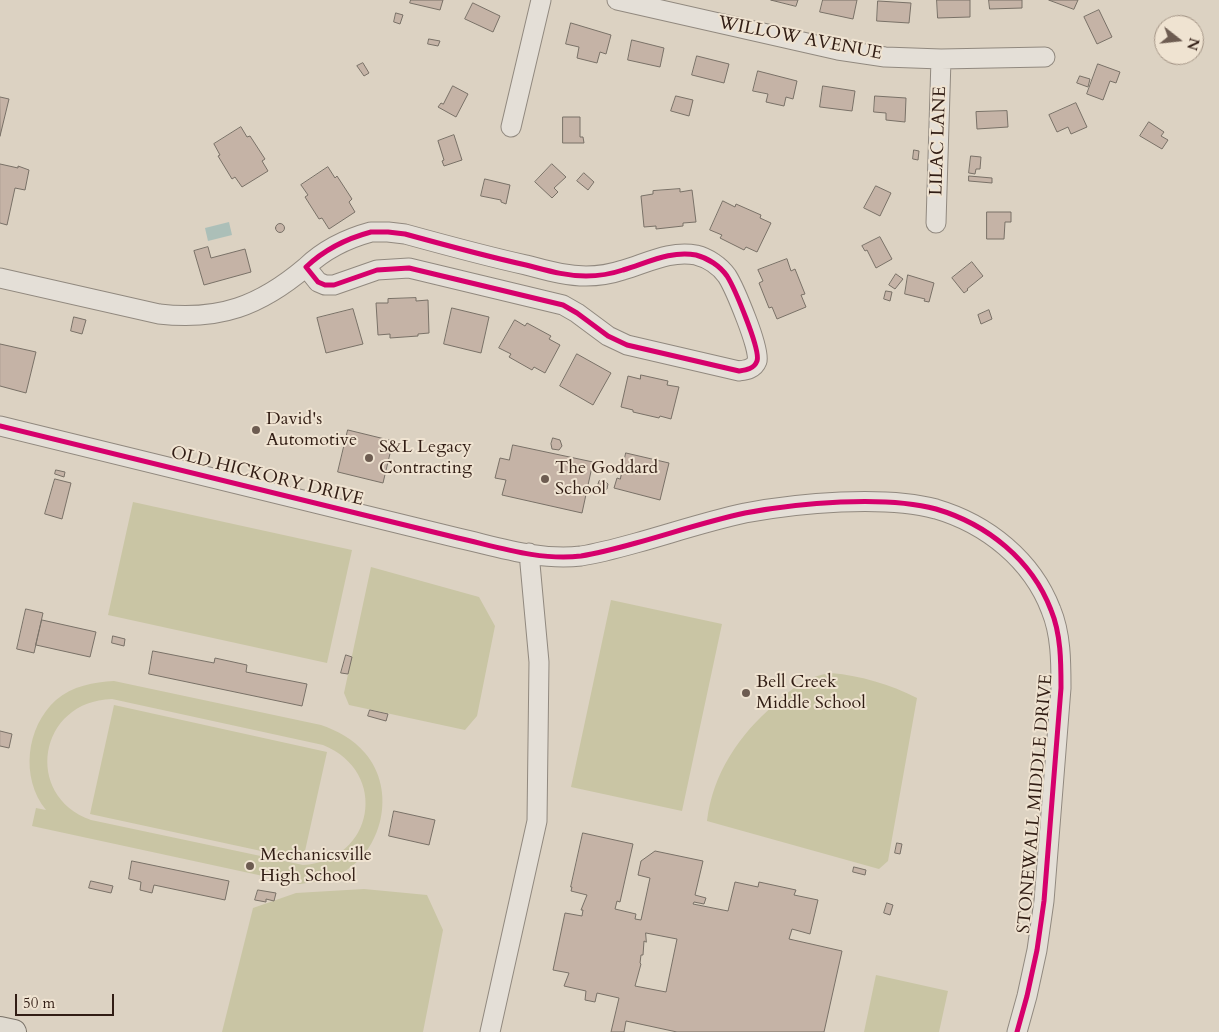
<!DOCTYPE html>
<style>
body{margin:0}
#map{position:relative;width:1219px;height:1032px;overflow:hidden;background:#dcd2c2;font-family:Cardo,serif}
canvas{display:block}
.north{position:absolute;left:1154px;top:15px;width:50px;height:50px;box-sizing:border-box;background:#efe3d1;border:1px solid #a39485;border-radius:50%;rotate:106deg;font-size:14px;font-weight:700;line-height:20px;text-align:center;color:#311d14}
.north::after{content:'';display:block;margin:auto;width:18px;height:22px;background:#6d5c51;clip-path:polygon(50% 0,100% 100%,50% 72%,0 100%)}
.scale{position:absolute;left:15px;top:994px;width:99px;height:22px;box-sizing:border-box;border:2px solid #311d14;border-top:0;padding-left:6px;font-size:15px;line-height:18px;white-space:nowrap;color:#311d14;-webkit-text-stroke:4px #efe3d1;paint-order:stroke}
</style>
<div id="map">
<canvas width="1219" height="1032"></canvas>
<div class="north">N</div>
<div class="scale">50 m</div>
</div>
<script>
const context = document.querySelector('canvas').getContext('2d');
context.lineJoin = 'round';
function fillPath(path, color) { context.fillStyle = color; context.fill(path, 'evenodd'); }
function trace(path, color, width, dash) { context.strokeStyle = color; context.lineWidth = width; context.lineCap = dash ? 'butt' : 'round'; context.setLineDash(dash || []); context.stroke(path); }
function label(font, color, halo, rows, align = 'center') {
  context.font = font + ' Cardo,serif'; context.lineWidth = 4; context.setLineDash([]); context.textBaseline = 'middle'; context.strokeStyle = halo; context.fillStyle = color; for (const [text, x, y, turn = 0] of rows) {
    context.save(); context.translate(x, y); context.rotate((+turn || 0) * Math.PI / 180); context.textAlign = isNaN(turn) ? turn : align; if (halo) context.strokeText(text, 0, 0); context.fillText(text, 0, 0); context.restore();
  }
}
fillPath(new Path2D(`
 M 133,502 L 352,550 L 327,663 L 108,615 Z
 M 371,567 L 479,597 L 495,626 L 477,716 L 465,730 L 349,705 L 344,693 Z
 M 611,600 L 722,624 L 682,811 L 571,787 Z
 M 831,673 C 862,676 889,684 917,698 L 888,861 L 879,869 L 707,821 C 713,773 739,735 775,704 C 792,688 808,676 831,673 Z
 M 114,681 L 321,725 C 338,731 353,739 365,753 C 397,790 383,852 340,874 C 327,881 314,882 300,884 L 32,826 L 36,808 L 46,810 C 20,778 26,727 56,700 C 72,686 94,682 114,681 ZM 112,699 L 323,745 C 390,772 374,861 303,865 L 91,820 C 23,796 38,701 112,699 Z
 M 114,705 L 327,752 L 303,860 L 90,814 Z
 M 364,889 L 427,895 L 443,930 L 423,1032 L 222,1032 L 253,908 L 296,893 Z
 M 876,975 L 948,991 L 939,1032 L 864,1032 Z`), '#c9c5a4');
fillPath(new Path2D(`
 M 229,222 L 232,235 L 208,241 L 205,228 Z`), '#acbfb8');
const building = new Path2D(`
 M 411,0 L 443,0 L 440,10 L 410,3 Z
 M 771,0 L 798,0 L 796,6 Z
 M 823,0 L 857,0 L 853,19 L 820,12 Z
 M 937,0 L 970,0 L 970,17 L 938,18 Z
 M 989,0 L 1022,0 L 1022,8 L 990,9 Z
 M 1049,0 L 1078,0 L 1074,9 Z
 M 878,1 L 911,3 L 909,23 L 877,21 Z
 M 473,3 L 500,16 L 493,32 L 465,19 Z
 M 1099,10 L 1112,37 L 1097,44 L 1084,17 Z
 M 396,13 L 403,15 L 400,24 L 394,22 Z
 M 571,23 L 611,35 L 606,54 L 600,52 L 597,63 L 577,58 L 579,47 L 566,44 Z
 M 429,39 L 440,41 L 438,46 L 428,44 Z
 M 632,40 L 664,48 L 660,67 L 628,60 Z
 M 697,56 L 729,64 L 724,83 L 692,75 Z
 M 363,63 L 369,73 L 364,76 L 357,66 Z
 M 1098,64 L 1120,72 L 1116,83 L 1110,81 L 1103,100 L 1087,94 Z
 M 758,71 L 797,81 L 793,99 L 786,97 L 784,106 L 766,102 L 768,94 L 753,91 Z
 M 1080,76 L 1090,79 L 1088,87 L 1077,83 Z
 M 453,86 L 468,94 L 456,117 L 438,107 L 441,103 L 443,104 Z
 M 823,86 L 855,91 L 852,111 L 820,107 Z
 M 676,96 L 693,100 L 689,116 L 671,111 Z
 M 875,96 L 906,98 L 905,122 L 886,120 L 886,113 L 874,112 Z
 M 0,97 L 9,99 L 0,136 Z
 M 1076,103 L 1087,127 L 1071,134 L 1068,127 L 1057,132 L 1049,115 Z
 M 1007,111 L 1008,127 L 977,129 L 976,112 Z
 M 563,117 L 580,117 L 580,137 L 583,137 L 584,143 L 563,143 Z
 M 1149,122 L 1164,132 L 1161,136 L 1168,140 L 1162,149 L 1140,136 Z
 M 241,127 L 247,137 L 250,136 L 265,159 L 262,161 L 268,171 L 242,187 L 235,177 L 232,179 L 218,156 L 220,155 L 214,144 Z
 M 454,135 L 462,160 L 444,166 L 442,161 L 444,160 L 438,141 Z
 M 914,150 L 919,151 L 918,160 L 913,159 Z
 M 971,156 L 981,157 L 980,169 L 976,169 L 975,174 L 969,173 Z
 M 0,164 L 18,168 L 18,166 L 29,170 L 25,190 L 15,188 L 7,225 L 0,223 Z
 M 552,164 L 566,177 L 554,188 L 558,192 L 552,198 L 535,182 Z
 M 328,167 L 335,178 L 337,176 L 352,199 L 349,202 L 355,212 L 329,229 L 322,218 L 319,219 L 305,197 L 308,195 L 301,185 Z
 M 584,173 L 594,182 L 588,190 L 577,181 Z
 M 969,176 L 992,178 L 992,183 L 969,181 Z
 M 485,179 L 510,185 L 506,204 L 501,202 L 501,200 L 481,196 Z
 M 876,186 L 891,193 L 880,216 L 864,208 Z
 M 680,189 L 680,192 L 692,190 L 696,222 L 683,223 L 683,226 L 656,229 L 656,226 L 644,227 L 641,196 L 653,194 L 653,191 Z
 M 723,201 L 735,207 L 736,204 L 761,215 L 760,218 L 771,223 L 757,252 L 746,247 L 744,250 L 720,238 L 722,235 L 710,230 Z
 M 987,212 L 1011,212 L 1011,222 L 1005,222 L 1004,239 L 987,239 Z
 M275.5 228a4.5 4.5 0 1 1 9 0a4.5 4.5 0 1 1-9 0Z
 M 880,237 L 892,259 L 876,268 L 867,250 L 865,251 L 862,246 Z
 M 208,247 L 211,258 L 245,249 L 251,272 L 204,285 L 194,251 Z
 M 787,259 L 791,271 L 795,269 L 805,294 L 801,295 L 806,307 L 777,319 L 772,307 L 769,308 L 759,283 L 763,281 L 758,270 Z
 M 972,262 L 983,276 L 967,289 L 968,290 L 964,293 L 952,278 Z
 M 896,274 L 903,279 L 895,289 L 889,285 Z
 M 908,275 L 934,283 L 929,302 L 924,301 L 925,299 L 905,294 Z
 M 886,291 L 892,292 L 890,301 L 884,299 Z
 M 416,298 L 416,301 L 428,300 L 429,333 L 418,334 L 418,336 L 390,338 L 390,334 L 378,335 L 376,303 L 388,303 L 388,299 Z
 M 452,308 L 489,317 L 481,353 L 444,344 Z
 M 353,309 L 363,344 L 326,353 L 317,318 Z
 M 989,310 L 992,319 L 981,324 L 978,315 Z
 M 74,317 L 86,320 L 82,334 L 71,331 Z
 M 515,320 L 525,326 L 527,323 L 551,336 L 549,339 L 560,345 L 545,373 L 534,367 L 532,370 L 509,357 L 511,354 L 499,348 Z
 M 0,344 L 36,352 L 26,393 L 0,386 Z
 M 577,354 L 611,373 L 593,405 L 560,386 Z
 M 641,375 L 668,381 L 667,385 L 679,387 L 671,419 L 660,416 L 659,418 L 633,412 L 633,410 L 621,407 L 628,376 L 640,379 Z
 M 348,430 L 393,441 L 383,483 L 338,472 Z
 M 553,438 L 560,440 L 562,446 L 559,450 L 552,449 L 551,444 Z
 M 513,445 L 593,462 L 582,513 L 502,495 L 506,480 L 495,478 L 500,458 L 509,460 Z
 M 626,453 L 669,463 L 660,500 L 614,488 L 617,478 L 620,479 Z
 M 56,470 L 65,472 L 64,477 L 55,474 Z
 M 55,479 L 71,483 L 62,519 L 45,514 Z
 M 604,480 L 608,484 L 607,489 L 602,491 L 597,487 L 599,481 Z
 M 26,609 L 43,613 L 34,653 L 17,649 Z
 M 42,620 L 96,632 L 90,657 L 36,645 Z
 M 113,636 L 125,639 L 124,646 L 112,643 Z
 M 153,651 L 214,663 L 215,658 L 247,665 L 246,672 L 307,684 L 302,706 L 149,674 Z
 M 346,655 L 352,657 L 348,674 L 341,673 Z
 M 370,710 L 388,714 L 386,721 L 368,716 Z
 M 0,731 L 12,734 L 9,748 L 0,746 Z
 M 394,811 L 435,820 L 429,845 L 389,836 Z
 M 583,833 L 633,844 L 620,902 L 617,901 L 615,909 L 636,914 L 635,919 L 641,920 L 650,878 L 638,875 L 641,861 L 655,851 L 703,861 L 695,895 L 706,898 L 704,904 L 694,902 L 693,904 L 728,911 L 735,882 L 758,887 L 759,882 L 796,890 L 794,895 L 818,900 L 810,934 L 792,929 L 789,939 L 842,951 L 824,1032 L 677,1032 L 626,1021 L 624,1032 L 611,1032 L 619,998 L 597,993 L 595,1002 L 585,1000 L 586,991 L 564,986 L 569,973 L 553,970 L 565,913 L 582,916 L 583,910 L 581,910 L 587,895 L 571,891 L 572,887 L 571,887 ZM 646,933 L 677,939 L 666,992 L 635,986 L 641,964 L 640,963 L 641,955 L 643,955 L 644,941 L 646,942 Z
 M 897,843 L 902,844 L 900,854 L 895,853 Z
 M 132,861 L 229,881 L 225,900 L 154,885 L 152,893 L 140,890 L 141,882 L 129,879 Z
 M 854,867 L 866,870 L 865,875 L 853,872 Z
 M 91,881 L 113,886 L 111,893 L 89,888 Z
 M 258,890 L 276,893 L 274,901 L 266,899 L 266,902 L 255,900 Z
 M 887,903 L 893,905 L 890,915 L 884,913 Z`);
fillPath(building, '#c5b3a6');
trace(building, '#797167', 1);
const minor = new Path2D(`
 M 617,0 L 838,50 L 885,57 L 941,59 L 1045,57
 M 511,127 L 541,0
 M 936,223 L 941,59
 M 371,232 L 388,232 L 405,234 C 445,245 485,256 526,265 C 546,270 565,276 586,276 C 598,276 611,274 623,270 C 647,263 671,250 696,255 C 708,258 720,266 727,276 C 734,287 761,350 757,361 C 754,369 746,370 739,371 L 627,345 L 608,336 L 577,313 L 563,305 L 409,268 L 377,270 L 334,285 L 325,285 L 318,282 L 306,267 C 325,249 345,239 371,232 Z
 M 0,278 L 159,314 C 219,321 260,306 306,267
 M 0,426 L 458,538 C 498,547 540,561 581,556 C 600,553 618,548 636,543 C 672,533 708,521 745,513 C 798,503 884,495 936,509 C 987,524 1032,560 1051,610 C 1061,634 1061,662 1061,688 L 1044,901 L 1037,950 L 1027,996 L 1017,1032
 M 490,1032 L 537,821 L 539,662 L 529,553`);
const major = new Path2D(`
 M 0,1029 L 14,1032`);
trace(minor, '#91897f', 21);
trace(major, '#797167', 26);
trace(minor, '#e4dfd7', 19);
trace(major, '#dfdad0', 24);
trace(new Path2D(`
 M 371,232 L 388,232 L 405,234 C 445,245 485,256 526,265 C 546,270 565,276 586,276 C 598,276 611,274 623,270 C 647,263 671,250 696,255 C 708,258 720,266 727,276 C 734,287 761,350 757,361 C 754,369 746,370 739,371 L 627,345 L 608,336 L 577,313 L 563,305 L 409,268 L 377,270 L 334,285 L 325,285 L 318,282 L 306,267 C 325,249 345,239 371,232 Z
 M 0,426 L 458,538 C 498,547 540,561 581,556 C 600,553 618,548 636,543 C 672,533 708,521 745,513 C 798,503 884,495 936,509 C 987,524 1032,560 1051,610 C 1061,634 1061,662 1061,688 L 1044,901 L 1037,950 L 1027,996 L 1017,1032`), '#d6006c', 5);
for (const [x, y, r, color] of [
 [256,430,5,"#6d5c51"],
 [369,458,5,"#6d5c51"],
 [545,479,5,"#6d5c51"],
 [746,693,5,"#6d5c51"],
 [250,866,5,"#6d5c51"]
]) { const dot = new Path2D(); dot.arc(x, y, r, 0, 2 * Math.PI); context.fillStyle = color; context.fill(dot); trace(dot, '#efe3d1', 2); }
label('18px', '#311d14', '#efe3d1', [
 ["WILLOW AVENUE",800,39,11],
 ["LILAC LANE",939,141,-88],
 ["OLD HICKORY DRIVE",267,477,14],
 ["STONEWALL MIDDLE DRIVE",1036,804,-85]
]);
label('18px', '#311d14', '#efe3d1', [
 ["David's",266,420],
 ["Automotive",266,441],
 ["S&L Legacy",379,448],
 ["Contracting",379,469],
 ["The Goddard",555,469],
 ["School",555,490],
 ["Bell Creek",756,683],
 ["Middle School",756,704],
 ["Mechanicsville",260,856],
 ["High School",260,877]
], 'left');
</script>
